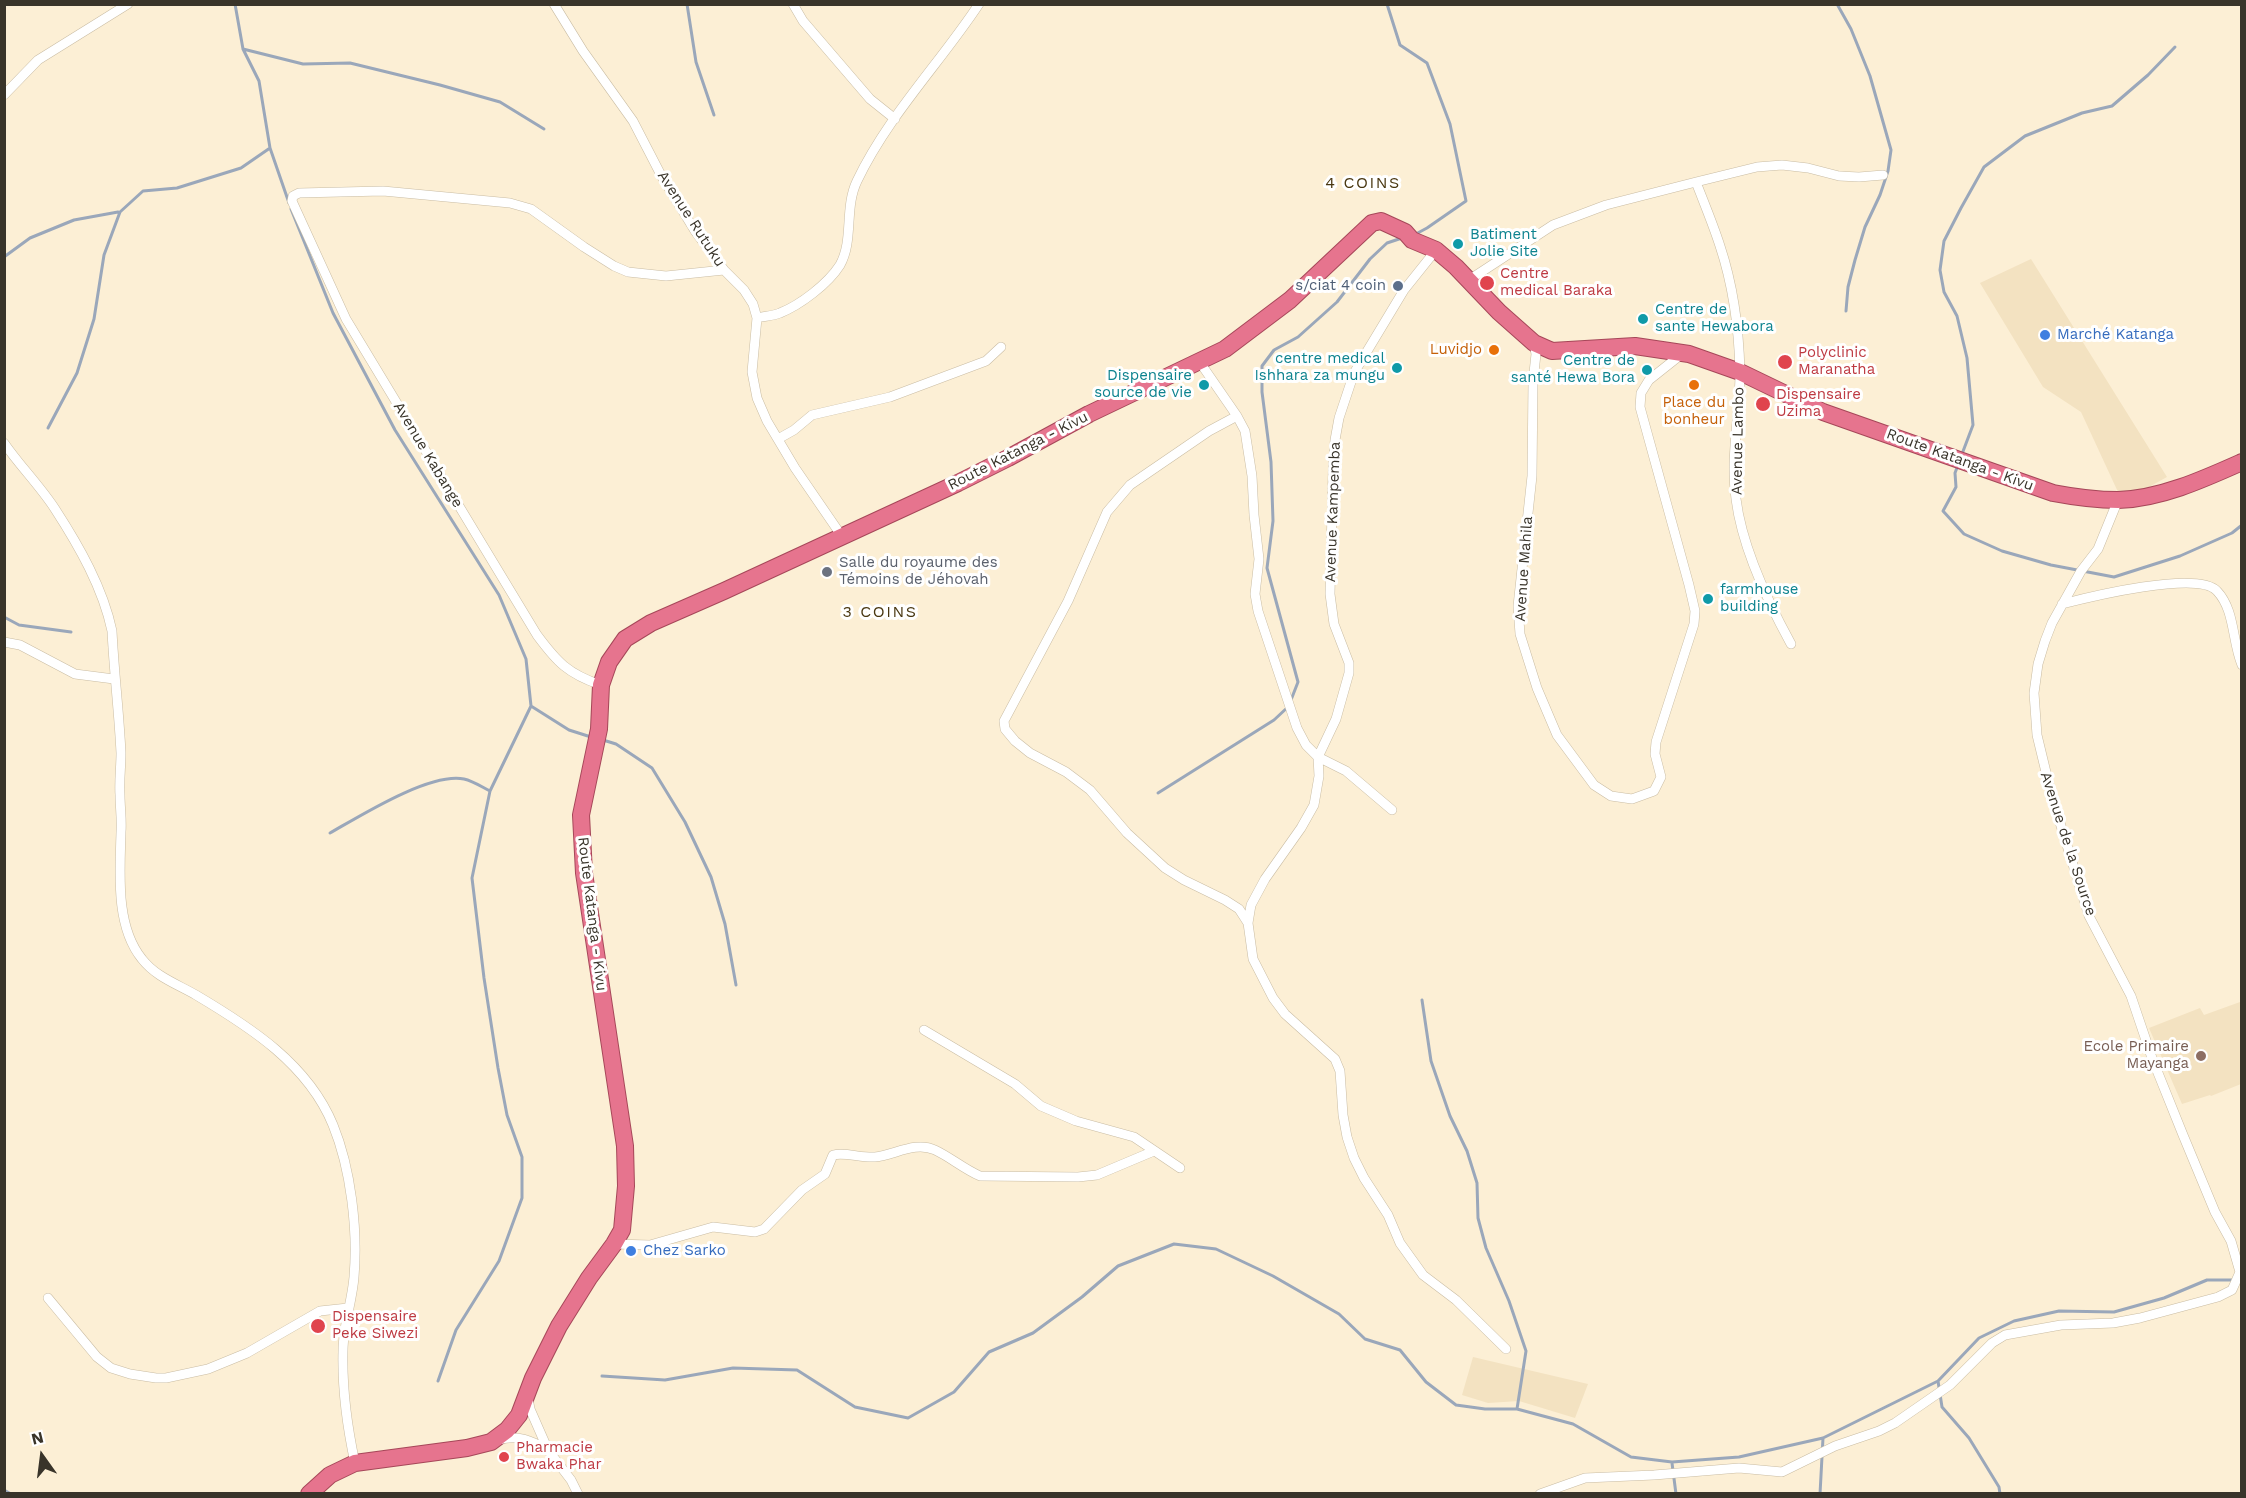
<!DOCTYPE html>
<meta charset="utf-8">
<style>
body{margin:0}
#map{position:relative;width:2246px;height:1498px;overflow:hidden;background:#fcefd5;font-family:"Work Sans",sans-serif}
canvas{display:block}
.frame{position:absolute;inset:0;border:6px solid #39342a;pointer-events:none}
.north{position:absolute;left:12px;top:1426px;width:60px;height:60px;-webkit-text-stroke:4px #fff;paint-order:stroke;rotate:346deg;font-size:16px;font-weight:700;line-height:24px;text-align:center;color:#39342a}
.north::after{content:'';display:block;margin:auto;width:21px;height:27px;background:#39342a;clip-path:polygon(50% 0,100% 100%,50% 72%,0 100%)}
</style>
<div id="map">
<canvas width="2246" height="1498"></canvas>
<div class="frame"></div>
<div class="north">N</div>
</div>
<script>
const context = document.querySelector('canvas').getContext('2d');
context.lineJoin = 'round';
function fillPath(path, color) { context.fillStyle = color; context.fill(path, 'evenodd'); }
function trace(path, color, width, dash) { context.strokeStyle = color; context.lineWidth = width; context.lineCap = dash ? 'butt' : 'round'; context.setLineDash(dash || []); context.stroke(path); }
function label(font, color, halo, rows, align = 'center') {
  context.font = font + ' "Work Sans",sans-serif'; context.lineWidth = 6; context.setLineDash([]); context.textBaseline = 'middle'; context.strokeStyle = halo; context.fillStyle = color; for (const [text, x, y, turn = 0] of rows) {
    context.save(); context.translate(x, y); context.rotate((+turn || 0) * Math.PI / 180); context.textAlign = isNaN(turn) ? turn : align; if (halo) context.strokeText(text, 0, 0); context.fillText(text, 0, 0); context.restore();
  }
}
fillPath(new Path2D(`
 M 2031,259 L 2167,477 L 2145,489 L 2118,492 L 2081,412 L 2043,387 L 1980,283 Z
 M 2240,1002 L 2241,1084 L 2211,1096 L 2210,1095 L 2182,1104 L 2149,1028 L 2200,1008 L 2204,1015 Z
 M 1473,1357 L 1588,1384 L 1575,1418 L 1519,1401 L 1488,1403 L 1462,1395 Z`), '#f3e2c1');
trace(new Path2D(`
 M 235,4 L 243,49 L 259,81 L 270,148 L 289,203
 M 687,4 L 696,62 L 714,115
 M 1387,4 L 1400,45 L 1427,63 L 1450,124 L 1466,201 L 1427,228 L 1414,235
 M 1837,4 L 1851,29 L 1870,76 L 1891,150 L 1888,171 L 1880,195 L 1865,227 L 1855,260 L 1848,287 L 1846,311
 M 243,49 L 303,64 L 350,63 L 440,85 L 500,102 L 544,129
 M 291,209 L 333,313 L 395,430 L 499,595 L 526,659 L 531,706 L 490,791 L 472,878 L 484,978 L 498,1068 L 507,1115 L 522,1157 L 522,1198 L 499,1261 L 456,1330 L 438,1381
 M 4,257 L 30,238 L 74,220 L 118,212
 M 48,428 L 77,373 L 94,319 L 104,255 L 120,212 L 143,191 L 177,188 L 241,168 L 270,148
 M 1962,454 L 1973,425 L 1967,358 L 1957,316 L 1944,292 L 1940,270 L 1944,241 L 1961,208 L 1984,167 L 2025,136 L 2082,113 L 2112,106 L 2148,75 L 2175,47
 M 1958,465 L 1955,473 L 1956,487 L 1943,511 L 1964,534 L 2002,551 L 2051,565 L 2114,577 L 2180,556 L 2232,533 L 2242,525
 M 4,617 L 19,625 L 71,632
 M 1291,700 L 1298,682 L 1267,568 L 1273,521 L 1271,462 L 1262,392 L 1262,366 L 1274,350 L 1298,337 L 1337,302 L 1370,259 L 1387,243 L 1402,238
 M 531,706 L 569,730 L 591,737
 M 603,740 L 616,744 L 652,768 L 685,822 L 711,877 L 725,924 L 736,985
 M 1158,793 L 1274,720 L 1289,706
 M 330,833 C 360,816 430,772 464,779 C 473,781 482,787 490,791
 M 1422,1000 L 1431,1061 L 1450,1116 L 1467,1151 L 1477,1183 L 1478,1218 L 1486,1248 L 1509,1301 L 1526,1351 L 1517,1409
 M 602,1376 L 665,1380 L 733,1368 L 797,1370 L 855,1407 L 908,1418 L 954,1392 L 989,1352 L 1033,1333 L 1082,1297 L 1118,1266 L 1174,1244 L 1216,1249 L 1273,1276 L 1339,1314 L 1365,1339 L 1400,1350 L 1426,1382 L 1456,1405 L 1485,1409 L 1517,1409 L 1573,1424 L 1631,1457 L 1672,1462 L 1739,1457 L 1823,1438 L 1938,1381 L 1979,1338 L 2014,1321 L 2059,1311 L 2114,1312 L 2164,1298 L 2207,1280 L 2233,1280
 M 1938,1381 L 1942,1407 L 1969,1438 L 1999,1487 L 2000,1494
 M 1672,1463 L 1676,1494
 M 4,1490 L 11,1494
 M 1820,1494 L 1823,1438`), '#9aa7ba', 3);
const minor = new Path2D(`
 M 554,4 L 583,51 L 633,121 L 662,177 L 695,231 L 724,270 L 744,290 L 753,304 L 757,318 L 752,372 L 757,398 L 767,421 L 795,468 L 841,535
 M 793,4 L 803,21 L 870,99 L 895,119
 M 4,95 L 38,60 L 128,4
 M 1696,182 C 1704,203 1713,224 1720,246 C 1733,285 1739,331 1740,372 C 1740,414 1730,457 1736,499 C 1742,547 1768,602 1791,644
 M 1469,280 L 1553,225 L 1606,205 L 1696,182 L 1757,167 L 1782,165 L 1808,168 L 1839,176 L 1859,177 L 1883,175
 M 757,318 C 765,316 773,316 780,313 C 800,305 828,284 840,265 C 854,240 844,208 857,181 C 888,116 940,63 979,4
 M 1534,343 L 1536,354 L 1533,382 L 1532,476 L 1518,606 L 1520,634 L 1537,688 L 1557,735 L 1594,785 L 1611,796 L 1632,799 L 1654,791 L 1661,777 L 1655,754 L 1656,742 L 1694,624 L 1695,611 L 1689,585 L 1640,407 L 1641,393 L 1649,380 L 1683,353
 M 1199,361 L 1237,416 L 1245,431 L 1252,476 L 1254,515 L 1259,559 L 1255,594 L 1258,611 L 1297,728 L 1306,745 L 1318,757 L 1346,771 L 1392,810
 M 1237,416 L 1209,431 L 1130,485 L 1107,512 L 1068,601 L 1004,721 L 1005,729 L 1015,741 L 1030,753 L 1066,772 L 1090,790 L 1127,833 L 1165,868 L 1184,880 L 1225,900 L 1239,909 L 1248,923 L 1253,959 L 1273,998 L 1285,1014 L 1335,1059 L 1340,1071 L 1343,1115 L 1347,1137 L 1354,1158 L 1364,1178 L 1388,1215 L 1400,1243 L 1423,1275 L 1456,1300 L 1506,1349
 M 778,439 L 794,430 L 812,415 L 890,397 L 986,361 L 1001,347
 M 4,443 C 20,466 40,486 55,509 C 79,546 103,588 112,631 C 114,672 119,712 121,753 C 121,767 119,781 120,795 C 120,807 122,820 121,832 C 120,872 115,926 142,959 C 156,977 177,984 196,995 C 250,1027 308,1064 333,1125 C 351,1169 358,1230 354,1277 C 352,1302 343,1326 343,1351 C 342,1389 347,1426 355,1463
 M 2062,604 C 2089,597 2198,570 2217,591 C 2235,610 2232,641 2242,665
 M 4,642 L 20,645 L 75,674 L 114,679
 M 601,685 C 568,674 557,662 537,635 L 346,319 L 292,201 L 293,196 L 299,193 L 383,191 L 510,203 L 531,209 L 584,247 L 614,266 L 628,272 L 666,276 L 724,270
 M 1248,923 L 1251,905 L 1265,879 L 1301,828 L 1314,805 L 1319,776 L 1318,757 L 1336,719 L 1349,673 L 1349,663 L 1334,624 L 1330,594 L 1333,470 L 1335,440 L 1339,418 L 1354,373 L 1366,353 L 1404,290 L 1436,250
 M 924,1030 L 1015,1084 L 1041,1106 L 1076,1121 L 1134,1137 L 1180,1168
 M 614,1244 L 650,1245 L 713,1227 L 755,1232 L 764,1229 L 802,1190 L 825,1174 L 833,1155 C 845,1152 861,1158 875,1157 C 895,1155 915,1141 935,1150 C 950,1157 964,1169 980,1176 L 1078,1177 L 1097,1175 L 1154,1151
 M 48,1298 L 97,1357 L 111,1368 L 130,1374 L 156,1378 L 166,1378 L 208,1369 L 247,1353 L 320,1311 L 348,1308
 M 528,1398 L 530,1409 L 548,1450 L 571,1480 L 578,1494
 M 499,1440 C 517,1434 532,1441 548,1450
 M 1540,1494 L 1585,1478 L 1654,1475 L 1739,1468 L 1782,1472 L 1835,1446 L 1879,1431 L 1895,1423 L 1950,1385 L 1992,1343 L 2005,1335 L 2061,1325 L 2113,1323 L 2140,1318 L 2218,1297 L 2232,1290 L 2240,1272 L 2231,1241 L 2215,1212 L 2183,1135 L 2152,1058 L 2131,996 L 2089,916 L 2052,797 L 2037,735 L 2034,693 L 2038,664 L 2045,641 L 2052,623 L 2081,571 L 2098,549 L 2118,500`);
const trunk = new Path2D(`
 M 309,1494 L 330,1475 L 355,1463 L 467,1448 L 491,1442 L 507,1430 L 519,1415 L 533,1378 L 559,1326 L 589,1278 L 614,1244 L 622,1230 L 626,1186 L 625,1146 L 584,873 L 581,815 L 599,729 L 601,685 L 609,662 L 625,639 L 651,623 L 724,591 L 958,483 L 1008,458 L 1089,414 L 1225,349 L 1290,300 L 1372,223 L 1381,221 L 1405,232 L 1412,240 L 1436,250 L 1456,267 L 1499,312 L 1534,343 L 1552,351 L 1635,346 L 1689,354 L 1740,372 L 1823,412 L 2053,493 C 2074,497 2096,500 2118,500 C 2160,499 2204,479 2242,462`);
trace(minor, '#c9bca3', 10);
trace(trunk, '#a64759', 18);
trace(minor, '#fff', 9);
trace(trunk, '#e6748e', 16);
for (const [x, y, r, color] of [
 [1458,244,6,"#0f9aa8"],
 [1487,283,8,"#e0444e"],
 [1398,286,6,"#5c6f8a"],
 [1643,319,6,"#0f9aa8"],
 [2045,335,6,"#3f7fe0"],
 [1494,350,6,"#e8710a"],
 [1785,362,8,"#e0444e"],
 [1397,368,6,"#0f9aa8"],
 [1647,370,6,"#0f9aa8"],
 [1204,385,6,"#0f9aa8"],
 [1694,385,6,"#e8710a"],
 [1763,404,8,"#e0444e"],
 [827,572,6,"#6b7280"],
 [1708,599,6,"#0f9aa8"],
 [2201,1056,6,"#8d6e63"],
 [631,1251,6,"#3f7fe0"],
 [318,1326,8,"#e0444e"],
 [504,1457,6,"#e0444e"]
]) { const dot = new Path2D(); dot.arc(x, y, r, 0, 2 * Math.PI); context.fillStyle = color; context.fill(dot); trace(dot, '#fff', 2); }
label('15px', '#39342a', '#fff', [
 ["Avenue Rutuku",691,219,57],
 ["Avenue Lambo",1738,441,-89],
 ["Route Katanga - Kivu",1018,451,-27],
 ["Avenue Kabange",428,455,59],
 ["Route Katanga - Kivu",1960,460,20],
 ["Avenue Kampemba",1333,512,-88],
 ["Avenue Mahila",1524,569,-86],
 ["Avenue de la Source",2068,844,72],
 ["Route Katanga - Kivu",592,914,83]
]);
label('15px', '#0d838f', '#fff', [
 ["Batiment",1470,235],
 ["Jolie Site",1470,252],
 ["Centre de",1655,310],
 ["sante Hewabora",1655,327],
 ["centre medical",1385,359,"right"],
 ["Ishhara za mungu",1385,376,"right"],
 ["Centre de",1635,361,"right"],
 ["santé Hewa Bora",1635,378,"right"],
 ["Dispensaire",1192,376,"right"],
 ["source de vie",1192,393,"right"],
 ["farmhouse",1720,590],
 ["building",1720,607]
], 'left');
label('15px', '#be3a42', '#fff', [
 ["Centre",1500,274],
 ["medical Baraka",1500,291],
 ["Polyclinic",1798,353],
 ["Maranatha",1798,370],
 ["Dispensaire",1776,395],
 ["Uzima",1776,412],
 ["Dispensaire",332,1317],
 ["Peke Siwezi",332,1334],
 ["Pharmacie",516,1448],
 ["Bwaka Phar",516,1465]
], 'left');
label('15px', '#4e5e75', '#fff', [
 ["s/ciat 4 coin",1386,286]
], 'right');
label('15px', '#366cbe', '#fff', [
 ["Marché Katanga",2057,335],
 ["Chez Sarko",643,1251]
], 'left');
label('15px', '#c56008', '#fff', [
 ["Luvidjo",1482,350],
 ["Place du",1694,403,"center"],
 ["bonheur",1694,420,"center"]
], 'right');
label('15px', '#5b616d', '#fff', [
 ["Salle du royaume des",839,563],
 ["Témoins de Jéhovah",839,580]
], 'left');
label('15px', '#785e54', '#fff', [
 ["Ecole Primaire",2189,1047],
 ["Mayanga",2189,1064]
], 'right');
context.letterSpacing = '1.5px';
label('16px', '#493710', '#fff', [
 ["4 COINS",1363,183],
 ["3 COINS",880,612]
]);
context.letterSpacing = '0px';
</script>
